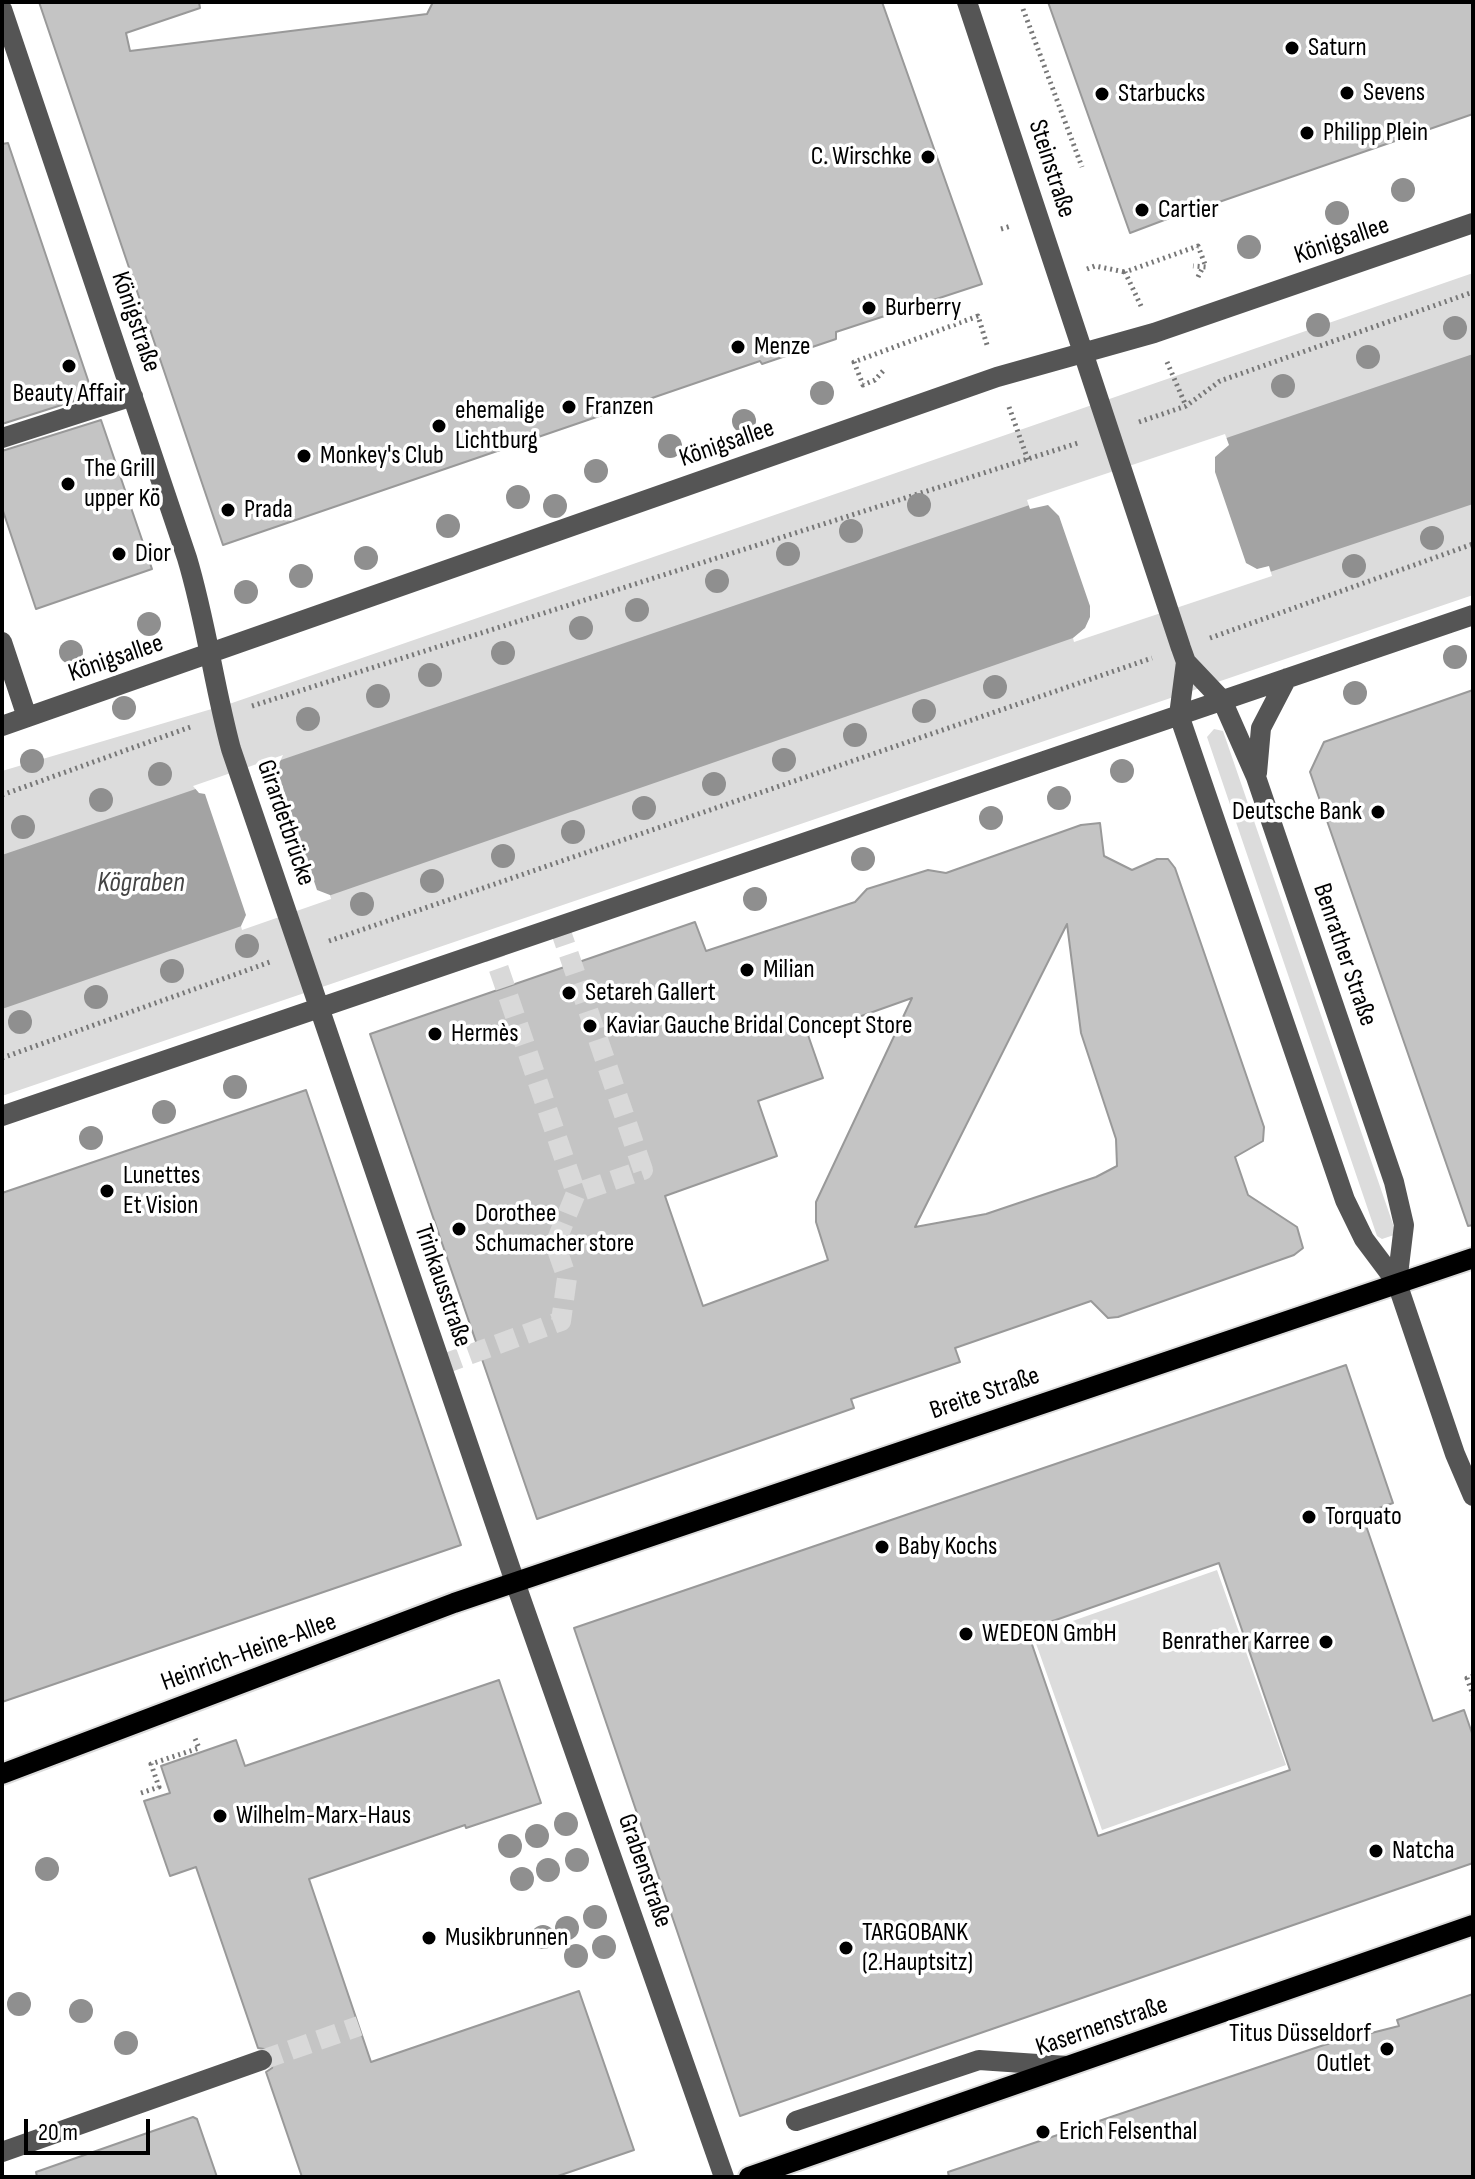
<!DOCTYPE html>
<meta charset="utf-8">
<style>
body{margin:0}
#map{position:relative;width:1475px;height:2179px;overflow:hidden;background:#fff;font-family:"Sofia Sans Condensed",sans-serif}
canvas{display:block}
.frame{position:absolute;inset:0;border:4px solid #000;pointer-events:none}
.scale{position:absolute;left:24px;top:2119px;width:126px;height:36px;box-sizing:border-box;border:4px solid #000;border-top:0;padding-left:10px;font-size:24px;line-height:28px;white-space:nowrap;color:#000;-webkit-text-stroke:6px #fff;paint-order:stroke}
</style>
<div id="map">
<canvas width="1475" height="2179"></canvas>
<div class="frame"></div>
<div class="scale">20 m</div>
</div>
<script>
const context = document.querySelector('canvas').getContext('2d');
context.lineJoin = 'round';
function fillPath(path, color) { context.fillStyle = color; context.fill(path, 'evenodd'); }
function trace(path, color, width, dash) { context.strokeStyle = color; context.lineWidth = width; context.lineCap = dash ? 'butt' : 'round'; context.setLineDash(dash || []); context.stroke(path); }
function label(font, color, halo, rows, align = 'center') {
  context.font = font + ' "Sofia Sans Condensed",sans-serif'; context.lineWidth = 7; context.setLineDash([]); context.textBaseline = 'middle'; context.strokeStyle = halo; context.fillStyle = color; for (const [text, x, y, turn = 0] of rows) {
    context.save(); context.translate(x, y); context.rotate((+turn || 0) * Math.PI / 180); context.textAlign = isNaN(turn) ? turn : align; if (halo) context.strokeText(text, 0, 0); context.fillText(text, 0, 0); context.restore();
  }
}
fillPath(new Path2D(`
 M 1473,273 L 1473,595 L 2,1096 L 2,771 L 232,703 Z
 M 1214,729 L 1223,731 L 1395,1230 L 1394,1235 L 1382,1239 L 1377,1236 L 1207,737 Z
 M 1217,1570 L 1286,1765 L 1102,1830 L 1033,1635 Z`), '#dcdcdc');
fillPath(new Path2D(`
 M 1473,354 L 1473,504 L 1073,638 L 2,1009 L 2,855 Z`), '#a3a3a3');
fillPath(new Path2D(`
 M 1225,434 L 1229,445 L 1215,457 L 1215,472 L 1246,563 L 1257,569 L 1269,566 L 1272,576 L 1074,642 L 1073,638 L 1085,628 L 1090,617 L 1090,606 L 1059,516 L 1048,505 L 1030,509 L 1027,500 Z
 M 283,755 L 277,768 L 281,782 L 317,890 L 330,895 L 331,899 L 242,930 L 241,926 L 246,915 L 209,806 L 205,794 L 199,793 L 193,786 Z`), '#fff');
const building = new Path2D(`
 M 39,2 L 199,2 L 200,8 L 126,33 L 130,51 L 427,14 L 433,2 L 882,2 L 982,284 L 836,332 L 836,339 L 762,364 L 760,361 L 223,545 Z
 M 1048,2 L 1473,2 L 1473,114 L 1219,202 L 1197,209 L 1195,205 L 1167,219 L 1130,233 Z
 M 8,143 L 93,395 L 2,424 L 2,144 Z
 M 101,420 L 152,569 L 36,609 L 2,508 L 2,451 Z
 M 1473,690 L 1473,1225 L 1468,1226 L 1310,772 L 1324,742 Z
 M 1100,823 L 1104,856 L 1132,870 L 1157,859 L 1168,859 L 1175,868 L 1264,1127 L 1263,1141 L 1235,1157 L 1248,1195 L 1297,1227 L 1303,1248 L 1294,1255 L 1118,1317 L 1108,1318 L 1091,1301 L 955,1348 L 960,1362 L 851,1399 L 854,1408 L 537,1519 L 370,1034 L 695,922 L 706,951 L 855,902 L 867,889 L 928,870 L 946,873 L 1081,825 ZM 1067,924 L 1081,1033 L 1116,1139 L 1117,1166 L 1096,1177 L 986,1214 L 915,1227 ZM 912,998 L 816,1202 L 816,1222 L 828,1260 L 703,1306 L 665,1196 L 777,1156 L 758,1101 L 823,1078 L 808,1035 Z
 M 306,1090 L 461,1545 L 2,1702 L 2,1193 Z
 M 1346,1365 L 1393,1503 L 1362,1514 L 1433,1721 L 1464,1710 L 1473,1736 L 1473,1863 L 740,2116 L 574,1628 ZM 1219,1563 L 1290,1770 L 1098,1836 L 1027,1630 Z
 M 499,1680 L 541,1803 L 466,1828 L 465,1825 L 309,1879 L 371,2062 L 579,1991 L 634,2150 L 555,2177 L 302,2177 L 266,2072 L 272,2068 L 274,2056 L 270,2050 L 258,2048 L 196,1867 L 170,1876 L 144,1801 L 170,1793 L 161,1766 L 236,1740 L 245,1766 Z
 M 1473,1994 L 1473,2177 L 949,2177 L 948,2172 L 1324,2045 L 1399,2026 L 1397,2020 Z
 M 193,2117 L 197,2119 L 217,2177 L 37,2177 L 36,2172 Z`);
fillPath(building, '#c4c4c4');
trace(building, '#999', 2);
trace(new Path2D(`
 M 559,926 L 643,1170 L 576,1193
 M 441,1365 L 561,1321 L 567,1278 L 555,1244 L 576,1193 L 492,949
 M 262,2060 L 359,2026`), '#d9d9d9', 20, [20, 10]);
const major = new Path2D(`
 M 2,1774 L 454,1603 L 1473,1258
 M 749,2177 L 1473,1925`);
trace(major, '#dbdbdb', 24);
trace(new Path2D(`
 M 1023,9 L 1082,167
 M 1001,229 L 1011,226
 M 1087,269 L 1095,266 L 1125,272
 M 1198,277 L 1202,269
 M 1141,306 L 1125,272 L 1198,246 L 1206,267 L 1193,266
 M 1167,362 L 1186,406
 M 883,371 L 875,380 L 863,385 L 854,362 L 978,316 L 988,348
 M 1009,407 L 1028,460
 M 1139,422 L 1186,406 L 1220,381 L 1473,292
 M 1210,638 L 1473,544
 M 252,706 L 1081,442
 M 2,795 L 193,726
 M 329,941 L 1152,658
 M 2,1058 L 270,962
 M 1473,1676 L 1467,1678 L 1473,1695
 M 141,1793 L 159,1787 L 151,1764 L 199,1748 L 194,1736`), '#777', 5, [2, 4]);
trace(new Path2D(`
 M 967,2 L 1181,648 L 1186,662 L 1222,700 L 1256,777 L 1394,1182 L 1404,1225 L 1397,1283
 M 2,9 L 187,558 C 206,621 214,686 231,749 L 515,1582 L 724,2177
 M 2,438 L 133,396
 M 2,642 L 27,717
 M 1186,662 L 1179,715 L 1345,1200 L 1364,1239 L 1397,1283 L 1455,1454 L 1473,1496
 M 2,726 L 997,377 L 1154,333 L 1473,223
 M 1257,773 L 1261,728 L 1287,678
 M 2,1116 L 1473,615
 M 796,2121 L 979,2060 L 1067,2066
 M 2,2152 L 262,2060`), '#555', 20);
trace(major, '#000', 20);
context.fillStyle = '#8f8f8f';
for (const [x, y] of [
 [1403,190],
 [1337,213],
 [1249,247],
 [1318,325],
 [1455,328],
 [1368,357],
 [1283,386],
 [822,393],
 [744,421],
 [670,446],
 [596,471],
 [518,497],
 [919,505],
 [555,506],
 [448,526],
 [851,531],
 [1432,538],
 [788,554],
 [366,558],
 [1354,566],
 [301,576],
 [717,581],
 [246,592],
 [637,610],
 [149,624],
 [581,628],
 [71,652],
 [503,653],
 [1455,657],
 [430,675],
 [995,687],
 [1355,693],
 [378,696],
 [124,708],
 [924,711],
 [308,719],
 [855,735],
 [784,760],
 [32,761],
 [1122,771],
 [160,774],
 [714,784],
 [1059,798],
 [101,800],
 [644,808],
 [991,818],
 [23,827],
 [573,832],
 [503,856],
 [863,859],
 [432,881],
 [755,899],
 [362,904],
 [247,946],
 [172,971],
 [96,997],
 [20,1022],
 [235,1087],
 [164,1112],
 [91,1138],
 [566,1824],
 [537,1836],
 [510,1846],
 [577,1860],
 [47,1869],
 [548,1870],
 [522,1879],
 [595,1917],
 [567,1928],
 [543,1937],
 [604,1947],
 [576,1956],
 [19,2004],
 [81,2011],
 [126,2043]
]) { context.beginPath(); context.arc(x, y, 12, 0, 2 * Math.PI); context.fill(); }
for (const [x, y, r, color] of [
 [1292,48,8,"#000"],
 [1347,93,8,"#000"],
 [1102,94,8,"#000"],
 [1307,133,8,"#000"],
 [928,157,8,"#000"],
 [1142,210,8,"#000"],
 [869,308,8,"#000"],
 [738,347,8,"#000"],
 [69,366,8,"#000"],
 [569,407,8,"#000"],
 [439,426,8,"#000"],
 [304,456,8,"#000"],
 [68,484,8,"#000"],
 [228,510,8,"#000"],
 [119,554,8,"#000"],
 [1378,812,8,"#000"],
 [747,970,8,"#000"],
 [569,993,8,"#000"],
 [590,1026,8,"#000"],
 [435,1034,8,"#000"],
 [107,1191,8,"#000"],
 [459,1229,8,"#000"],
 [1309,1517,8,"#000"],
 [882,1547,8,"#000"],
 [966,1634,8,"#000"],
 [1326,1642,8,"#000"],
 [220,1816,8,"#000"],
 [1376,1851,8,"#000"],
 [429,1938,8,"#000"],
 [846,1948,8,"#000"],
 [1387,2049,8,"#000"],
 [1043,2132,8,"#000"]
]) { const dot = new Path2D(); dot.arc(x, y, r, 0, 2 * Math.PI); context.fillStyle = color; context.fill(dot); trace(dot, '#fff', 3); }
label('26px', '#000', '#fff', [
 ["Saturn",1308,48],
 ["Sevens",1363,93],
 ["Starbucks",1118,94],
 ["Philipp Plein",1323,133],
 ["C. Wirschke",912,157,"right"],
 ["Cartier",1158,210],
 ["Burberry",885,308],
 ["Menze",754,347],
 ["Beauty Affair",69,394,"center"],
 ["Franzen",585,407],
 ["ehemalige",455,411],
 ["Lichtburg",455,441],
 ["Monkey's Club",320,456],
 ["The Grill",84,469],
 ["upper Kö",84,499],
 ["Prada",244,510],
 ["Dior",135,554],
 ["Deutsche Bank",1362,812,"right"],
 ["Milian",763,970],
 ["Setareh Gallert",585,993],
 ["Kaviar Gauche Bridal Concept Store",606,1026],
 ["Hermès",451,1034],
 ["Lunettes",123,1176],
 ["Et Vision",123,1206],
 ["Dorothee",475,1214],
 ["Schumacher store",475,1244],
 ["Torquato",1325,1517],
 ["Baby Kochs",898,1547],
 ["WEDEON GmbH",982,1634],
 ["Benrather Karree",1310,1642,"right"],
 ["Wilhelm-Marx-Haus",236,1816],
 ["Natcha",1392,1851],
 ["TARGOBANK",862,1933],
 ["(2.Hauptsitz)",862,1963],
 ["Musikbrunnen",445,1938],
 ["Titus Düsseldorf",1371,2034,"right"],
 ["Outlet",1371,2064,"right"],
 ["Erich Felsenthal",1059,2132]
], 'left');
label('26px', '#000', '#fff', [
 ["Steinstraße",1051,169,72],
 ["Königsallee",1342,241,-19],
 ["Königstraße",135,322,71],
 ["Königsallee",727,444,-19],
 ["Königsallee",116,659,-19],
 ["Girardetbrücke",285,823,71],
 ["Benrather Straße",1344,955,71],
 ["Trinkausstraße",442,1286,71],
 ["Breite Straße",985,1394,-19],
 ["Heinrich-Heine-Allee",249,1653,-20],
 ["Grabenstraße",644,1871,71],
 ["Kasernenstraße",1102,2027,-19]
]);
label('italic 28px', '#444', '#fff', [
 ["Kögraben",141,884]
]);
</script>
